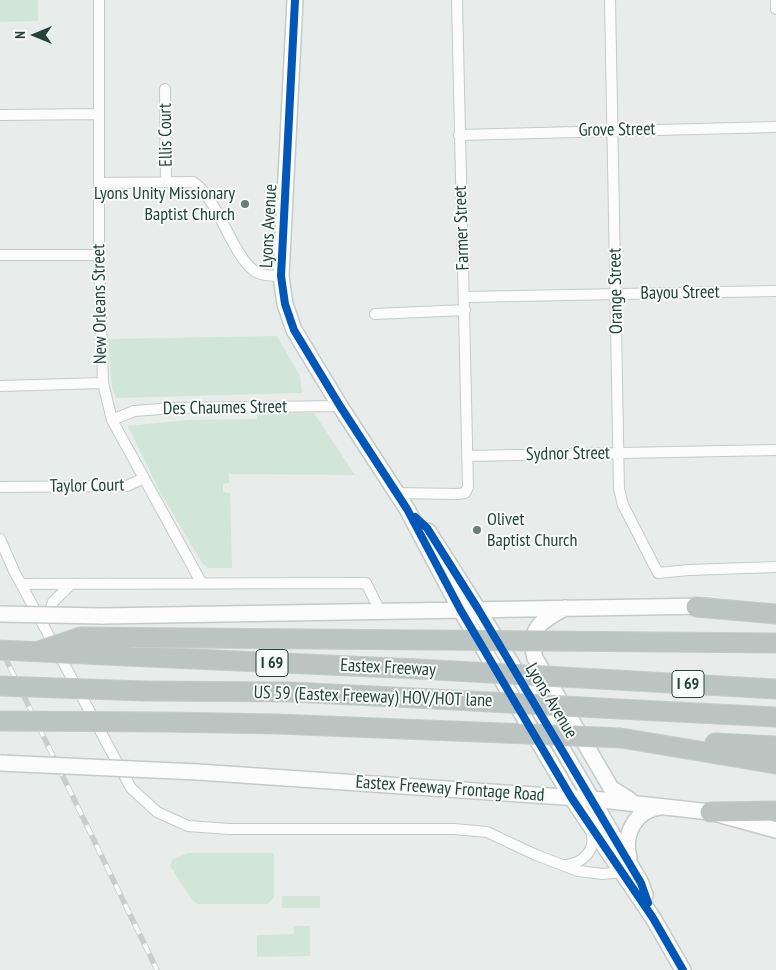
<!DOCTYPE html>
<style>
body{margin:0}
#map{position:relative;width:776px;height:970px;overflow:hidden;background:#e8edeb;font-family:"PT Sans Narrow",sans-serif}
canvas{display:block}
.north{position:absolute;left:10px;top:10px;width:50px;height:50px;-webkit-text-stroke:4px #f7fbf9;paint-order:stroke;rotate:270deg;font-size:14px;font-weight:700;line-height:20px;text-align:center;color:#24423a}
.north::after{content:'';display:block;margin:auto;width:18px;height:22px;background:#24423a;clip-path:polygon(50% 0,100% 100%,50% 72%,0 100%)}
</style>
<div id="map">
<canvas width="776" height="970"></canvas>
<div class="north">N</div>
</div>
<script>
const context = document.querySelector('canvas').getContext('2d');
context.lineJoin = 'round';
function fillPath(path, color) { context.fillStyle = color; context.fill(path, 'evenodd'); }
function trace(path, color, width, dash) { context.strokeStyle = color; context.lineWidth = width; context.lineCap = dash ? 'butt' : 'round'; context.setLineDash(dash || []); context.stroke(path); }
function label(font, color, halo, rows, align = 'center') {
  context.font = font + ' "PT Sans Narrow",sans-serif'; context.lineWidth = 4; context.setLineDash([]); context.textBaseline = 'middle'; context.strokeStyle = halo; context.fillStyle = color; for (const [text, x, y, turn = 0] of rows) {
    context.save(); context.translate(x, y); context.rotate((+turn || 0) * Math.PI / 180); context.textAlign = isNaN(turn) ? turn : align; if (halo) context.strokeText(text, 0, 0); context.fillText(text, 0, 0); context.restore();
  }
}
fillPath(new Path2D(`
 M 0,0 L 38,0 L 38,21 L 0,22 Z
 M 277,336 L 300,376 L 302,393 L 116,398 L 112,387 L 108,339 Z
 M 257,413 L 314,413 L 355,475 L 229,474 L 229,483 L 223,484 L 223,492 L 230,493 L 232,568 L 208,568 L 202,563 L 158,488 L 128,426 L 188,420 L 257,419 Z
 M 188,853 L 274,853 L 274,897 L 268,904 L 198,904 L 192,900 L 170,866 L 172,860 Z
 M 282,896 L 320,896 L 320,908 L 282,908 Z
 M 294,926 L 310,926 L 310,956 L 257,957 L 257,935 L 294,934 Z`), '#d1e6d8');
const street = new Path2D(`
 M 99,0 L 99,255 L 103,383 L 112,420 L 201,582
 M 610,0 L 619,489 L 623,505 L 658,573 L 689,570 L 776,567
 M 776,0 L 776,9
 M 165,89 L 166,182
 M 0,115 L 98,114
 M 459,135 L 776,127
 M 99,183 L 193,182 C 218,197 234,262 258,273 C 266,276 273,276 281,276
 M 0,255 L 99,255
 M 465,297 L 776,291
 M 375,314 L 465,310
 M 0,386 L 103,383
 M 112,420 L 134,411 L 175,408 L 340,406
 M 467,456 L 776,450
 M 0,487 L 127,486 L 144,478
 M 396,493 L 458,494 L 465,493 L 468,487 L 457,0
 M 0,539 L 14,571 L 131,788 L 157,812 L 188,826 L 229,829 L 454,829 L 487,832 L 536,855 L 578,871 L 603,874 L 622,872
 M 22,584 L 366,583 L 380,611
 M 47,619 L 53,602 L 71,584
 M 566,865 C 583,863 597,850 591,831`);
const secondary = new Path2D(`
 M 295,0 L 281,276 L 285,304 L 294,330 L 340,406 L 407,509 L 460,609 L 571,797 L 653,918 L 683,970
 M 428,531 C 503,646 572,765 641,883 L 645,895
 M 565,608 C 541,621 527,629 535,658 L 611,788 L 630,800
 M 102,616 L 707,606
 M 198,772 L 593,799 L 710,812 L 776,830
 M 629,857 C 623,835 635,810 660,807`);
const highway = new Path2D(`
 M 696,607 L 776,614
 M 126,656 L 418,669
 M 599,679 L 776,689
 M 145,691 L 291,692 L 435,699
 M 619,709 L 776,717
 M 164,722 L 277,724 L 528,734
 M 621,738 L 776,764
 M 715,743 L 776,746
 M 710,812 L 776,811`);
trace(street, '#c5cac8', 12);
trace(secondary, '#c3cbc8', 18);
trace(highway, '#c3ccc9', 21);
trace(street, '#fcfcfc', 10);
trace(secondary, '#fcfcfc', 15);
trace(highway, '#bcc4c2', 19);
const rail = new Path2D(`
 M 0,647 L 157,970`);
trace(rail, '#c9cdcc', 5.5);
trace(rail, '#f7fbf9', 4, [11]);
const secondaryBridge = new Path2D(`
 M 0,614 L 102,616
 M 0,763 L 198,772`);
const highwayBridge = new Path2D(`
 M 0,650 L 126,656
 M 39,651 L 81,637 L 776,643
 M 418,669 L 599,679
 M 0,686 L 145,691
 M 435,699 L 619,709
 M 0,721 L 164,722
 M 528,734 L 621,738`);
trace(secondaryBridge, '#c3cbc8', 18, []);
trace(highwayBridge, '#c3ccc9', 21, []);
trace(secondaryBridge, '#fcfcfc', 15);
trace(highwayBridge, '#bcc4c2', 19);
trace(new Path2D(`
 M 295,0 L 281,276 L 285,304 L 294,330 L 340,406 L 407,509 L 460,609 L 571,797 L 653,918 L 683,970
 M 415,517 L 427,528 L 478,609 L 641,883 L 648,903`), '#0057b8', 8);
for (const [x, y, r, color] of [
 [245,204,5,"#697e78"],
 [477,530,5,"#697e78"]
]) { const dot = new Path2D(); dot.arc(x, y, r, 0, 2 * Math.PI); context.fillStyle = color; context.fill(dot); trace(dot, '#f7fbf9', 2); }
for (const [x, y, w] of [
 [272,663,32],
 [688,684,32]
]) { const box = new Path2D(); box.roundRect(x - w / 2, y - 13.5, w, 27, 4); context.fillStyle = '#f7fbf9'; context.fill(box); trace(box, '#24423a', 1); }
label('bold 16px', '#24423a', null, [
 ["I 69",272,663],
 ["I 69",688,684]
]);
label('18px', '#24423a', '#f7fbf9', [
 ["Grove Street",617,130,-1],
 ["Ellis Court",166,135,-91],
 ["Lyons Avenue",269,226,-87],
 ["Farmer Street",462,228,-92],
 ["Orange Street",616,291,-91],
 ["Bayou Street",680,293,-1],
 ["New Orleans Street",100,304,-91],
 ["Des Chaumes Street",225,408,-1],
 ["Sydnor Street",568,454,-1],
 ["Taylor Court",87,486,-1],
 ["Eastex Freeway",388,668,3],
 ["US 59 (Eastex Freeway) HOV/HOT lane",373,697,2],
 ["Lyons Avenue",551,701,59],
 ["Eastex Freeway Frontage Road",450,789,4]
]);
label('18px', '#24423a', '#f7fbf9', [
 ["Lyons Unity Missionary",235,194],
 ["Baptist Church",235,215],
 ["Olivet",487,520,"left"],
 ["Baptist Church",487,541,"left"]
], 'right');
</script>
